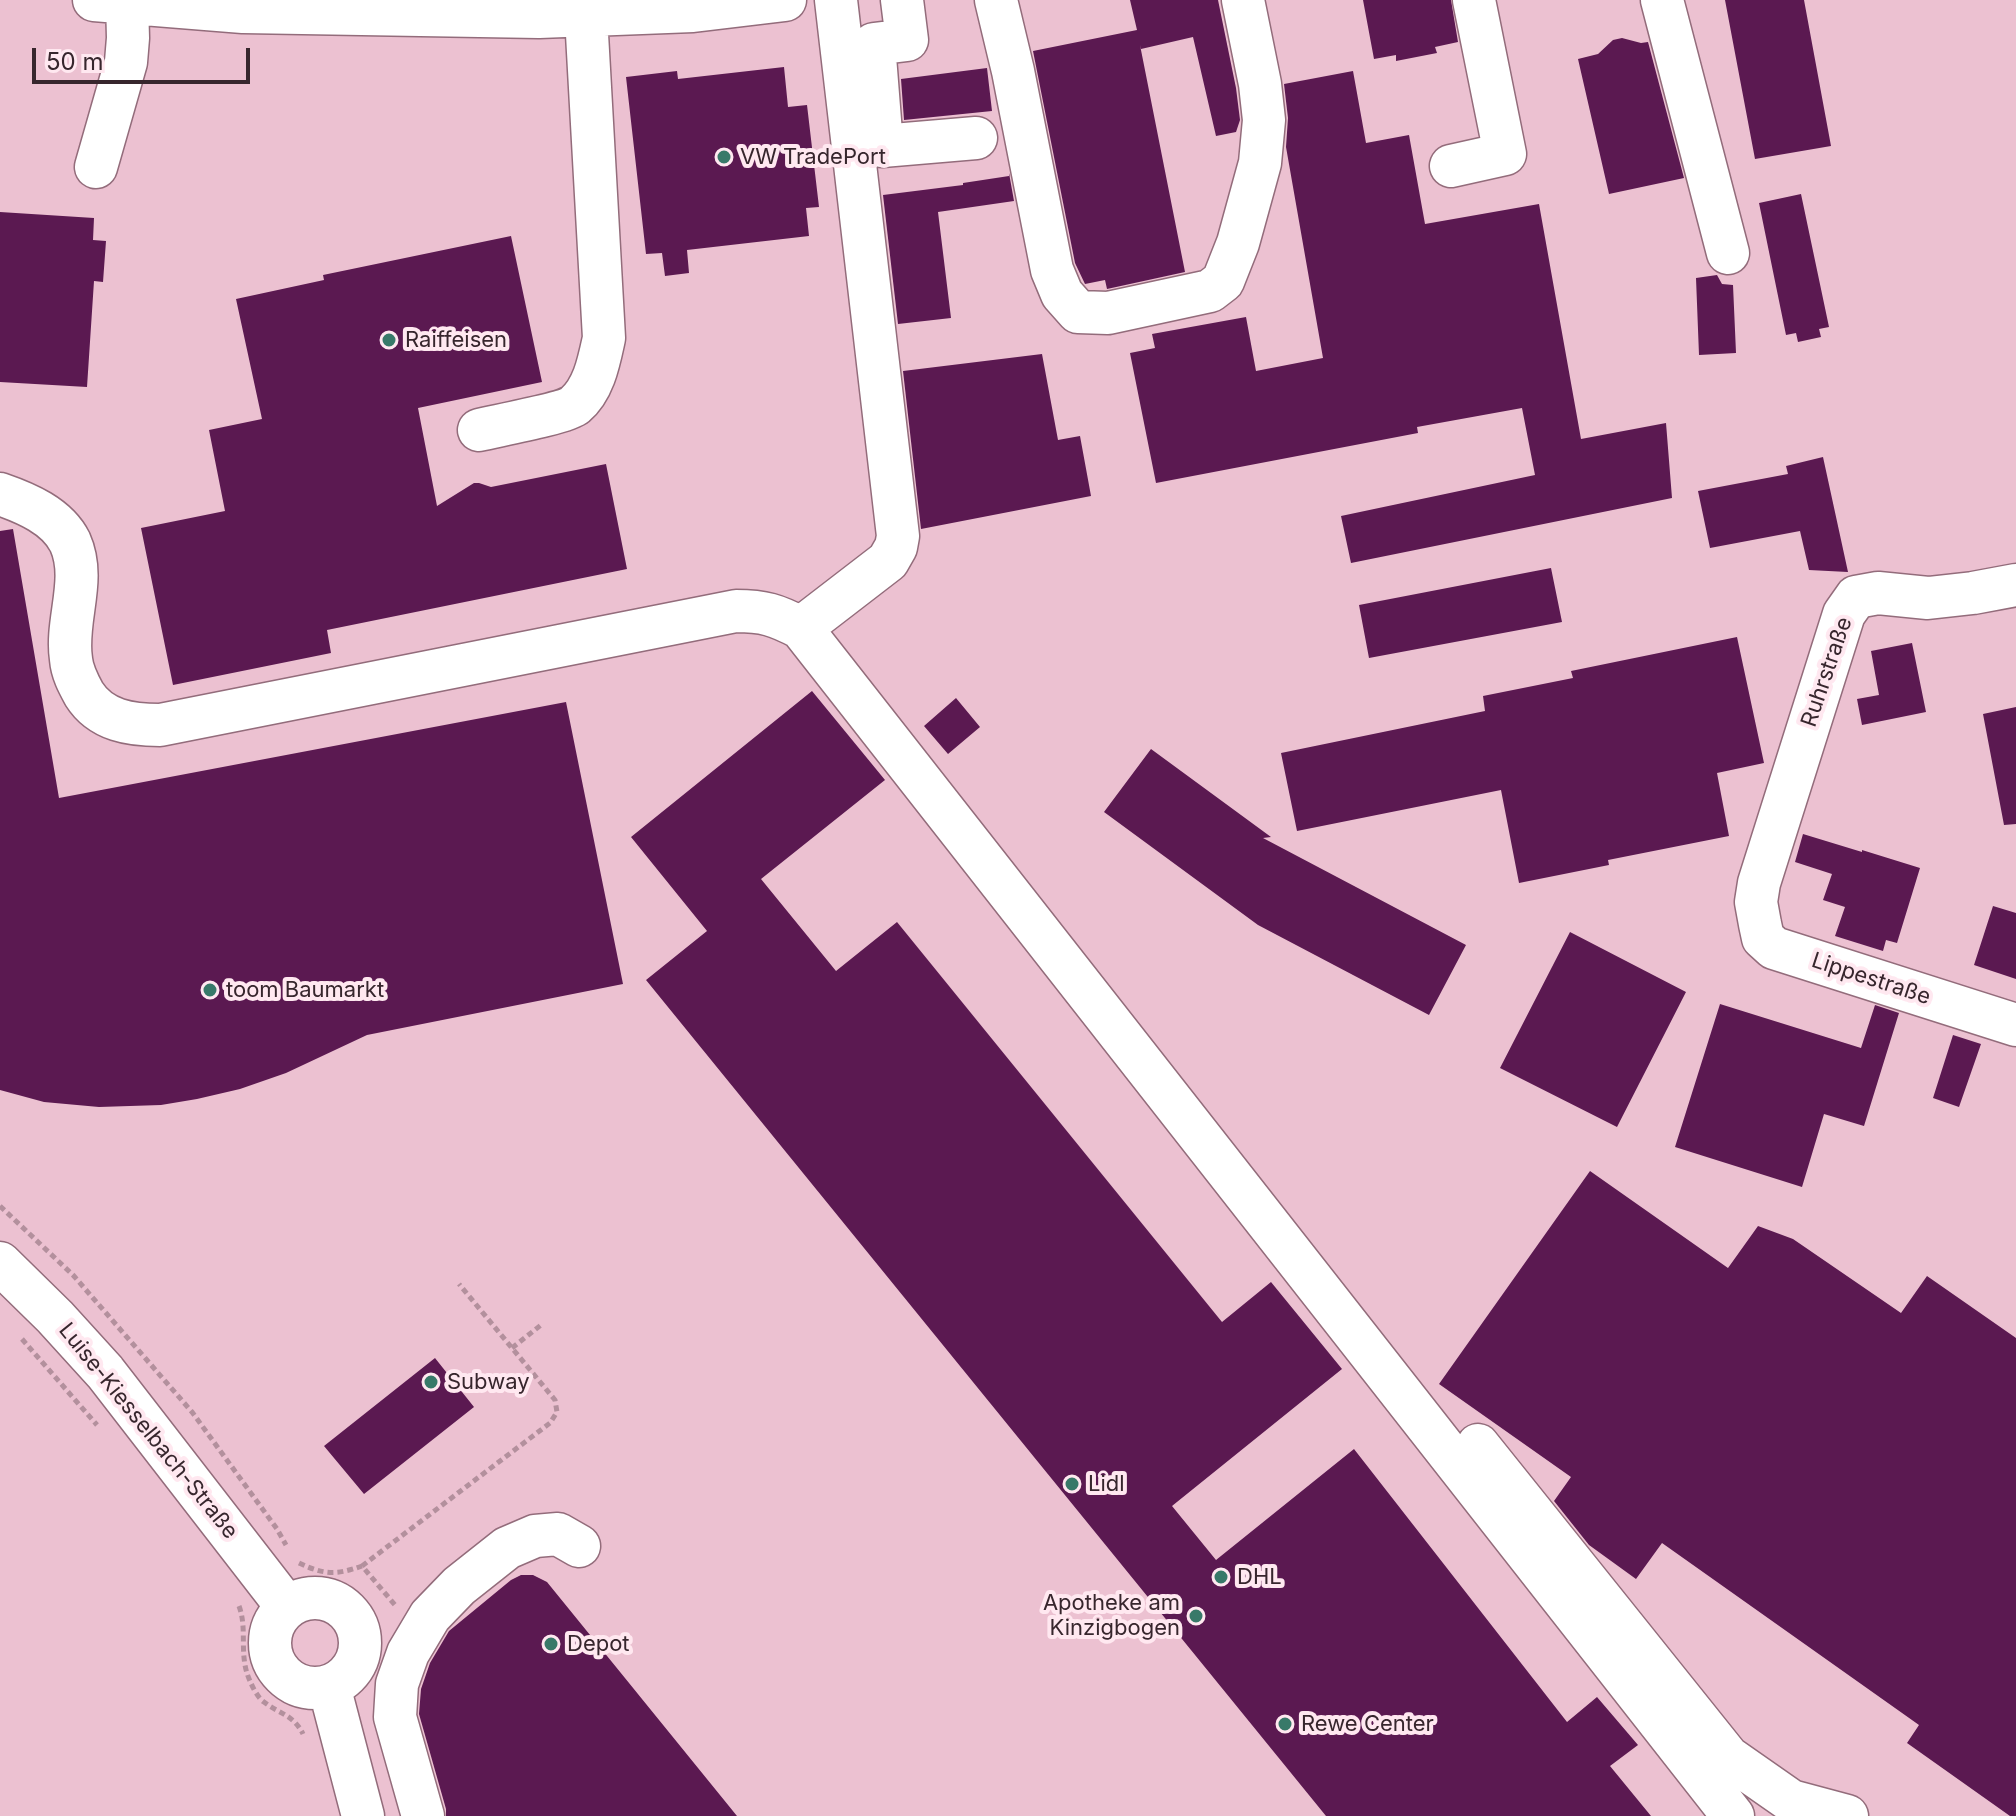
<!DOCTYPE html>
<meta charset="utf-8">
<style>
body{margin:0}
#map{position:relative;width:2016px;height:1816px;overflow:hidden;background:#ecc1d1;font-family:Inter,sans-serif}
canvas{display:block}
.scale{position:absolute;left:32px;top:48px;width:218px;height:36px;box-sizing:border-box;border:4px solid #37262d;border-top:0;padding-left:10px;font-size:24px;line-height:28px;white-space:nowrap;color:#37262d;-webkit-text-stroke:6px #ffe8f0;paint-order:stroke}
</style>
<div id="map">
<canvas width="2016" height="1816"></canvas>
<div class="scale">50 m</div>
</div>
<script>
const context = document.querySelector('canvas').getContext('2d');
context.lineJoin = 'round';
function fillPath(path, color) { context.fillStyle = color; context.fill(path, 'evenodd'); }
function trace(path, color, width, dash) { context.strokeStyle = color; context.lineWidth = width; context.lineCap = dash ? 'butt' : 'round'; context.setLineDash(dash || []); context.stroke(path); }
function label(font, color, halo, rows, align = 'center') {
  context.font = font + ' Inter,sans-serif'; context.lineWidth = 8; context.setLineDash([]); context.textBaseline = 'middle'; context.strokeStyle = halo; context.fillStyle = color; for (const [text, x, y, turn = 0] of rows) {
    context.save(); context.translate(x, y); context.rotate((+turn || 0) * Math.PI / 180); context.textAlign = isNaN(turn) ? turn : align; if (halo) context.strokeText(text, 0, 0); context.fillText(text, 0, 0); context.restore();
  }
}
fillPath(new Path2D(`
 M 1130,0 L 1218,0 L 1236,88 L 1240,120 L 1236,132 L 1216,136 L 1193,37 L 1141,49 L 1140,45 L 1185,272 L 1107,289 L 1105,280 L 1085,284 L 1075,263 L 1033,51 L 1137,30 Z
 M 1363,0 L 1451,0 L 1458,42 L 1435,47 L 1437,53 L 1396,61 L 1396,55 L 1374,59 Z
 M 1725,0 L 1804,0 L 1831,146 L 1755,159 Z
 M 1622,38 L 1641,43 L 1648,42 L 1684,178 L 1609,194 L 1578,59 L 1598,54 L 1613,40 Z
 M 784,67 L 788,107 L 807,105 L 819,207 L 806,208 L 809,236 L 687,250 L 689,273 L 665,276 L 662,253 L 646,254 L 626,77 L 677,71 L 678,79 Z
 M 987,68 L 992,111 L 904,120 L 901,79 Z
 M 1353,71 L 1366,143 L 1409,135 L 1425,224 L 1539,204 L 1581,439 L 1666,423 L 1672,498 L 1351,563 L 1341,516 L 1535,475 L 1522,408 L 1417,427 L 1418,433 L 1156,483 L 1130,353 L 1155,348 L 1152,334 L 1246,317 L 1256,371 L 1323,358 L 1286,147 L 1288,118 L 1284,84 Z
 M 1009,173 L 1014,201 L 938,212 L 951,318 L 898,324 L 883,195 L 963,185 L 963,183 L 1009,176 Z
 M 1801,194 L 1829,327 L 1819,329 L 1821,337 L 1798,342 L 1796,333 L 1786,335 L 1759,203 Z
 M 0,212 L 94,218 L 93,240 L 106,241 L 103,282 L 94,281 L 87,387 L 0,382 Z
 M 511,236 L 542,382 L 418,408 L 437,506 L 474,483 L 479,483 L 491,487 L 606,464 L 627,569 L 327,630 L 331,653 L 173,685 L 141,528 L 225,511 L 209,430 L 262,419 L 236,299 L 324,280 L 323,275 Z
 M 1717,275 L 1722,284 L 1733,285 L 1736,353 L 1699,355 L 1696,278 Z
 M 1042,354 L 1058,440 L 1080,436 L 1091,496 L 921,529 L 903,371 Z
 M 1823,457 L 1848,572 L 1809,570 L 1800,531 L 1710,548 L 1698,491 L 1788,474 L 1786,466 Z
 M 13,529 L 59,798 L 566,702 L 623,984 L 367,1035 L 286,1073 L 240,1089 L 197,1099 L 161,1105 L 99,1107 L 44,1102 L 0,1090 L 0,531 Z
 M 1551,568 L 1562,622 L 1369,658 L 1359,605 Z
 M 1737,637 L 1764,763 L 1717,773 L 1729,836 L 1608,860 L 1609,865 L 1519,883 L 1501,790 L 1297,831 L 1281,753 L 1485,711 L 1483,696 L 1573,678 L 1571,671 Z
 M 1912,643 L 1926,712 L 1862,725 L 1857,699 L 1879,695 L 1871,651 Z
 M 812,691 L 885,780 L 761,879 L 836,971 L 897,922 L 1222,1322 L 1271,1282 L 1342,1369 L 1172,1506 L 1216,1560 L 1354,1449 L 1567,1722 L 1597,1697 L 1638,1745 L 1610,1766 L 1651,1816 L 1326,1816 L 646,980 L 707,931 L 631,837 Z
 M 956,698 L 980,727 L 948,754 L 924,726 Z
 M 2016,707 L 2016,824 L 2004,825 L 1983,714 Z
 M 1151,749 L 1271,837 L 1263,838 L 1466,945 L 1429,1015 L 1258,925 L 1104,812 Z
 M 1803,834 L 1862,852 L 1862,850 L 1920,868 L 1897,943 L 1886,940 L 1883,951 L 1835,936 L 1845,907 L 1823,900 L 1832,874 L 1795,862 Z
 M 1993,906 L 2016,913 L 2016,979 L 1974,965 Z
 M 1570,932 L 1686,992 L 1617,1127 L 1500,1068 Z
 M 1720,1004 L 1861,1048 L 1875,1005 L 1899,1013 L 1864,1126 L 1824,1114 L 1802,1187 L 1675,1147 Z
 M 1953,1035 L 1981,1044 L 1959,1107 L 1933,1098 Z
 M 1590,1171 L 1728,1268 L 1758,1226 L 1793,1239 L 1901,1313 L 1927,1276 L 2016,1338 L 2016,1816 L 2010,1816 L 1907,1743 L 1919,1725 L 1662,1543 L 1636,1579 L 1589,1545 L 1554,1501 L 1571,1477 L 1439,1384 Z
 M 435,1358 L 474,1407 L 364,1494 L 324,1446 Z
 M 521,1575 L 533,1575 L 547,1582 L 737,1816 L 446,1816 L 446,1809 L 419,1714 L 421,1689 L 430,1663 L 449,1631 L 511,1580 Z`), '#5b1951');
const minor = new Path2D(`
 M 94,0 L 243,12 L 539,17 L 693,11 L 785,0
 M 902,0 L 907,40 L 874,44 L 882,146 L 976,138
 M 996,0 L 1013,71 L 1052,270 L 1062,294 L 1078,312 L 1108,313 L 1210,291 L 1223,281 L 1238,243 L 1260,163 L 1264,120 L 1260,84 L 1243,0
 M 1662,0 L 1728,253
 M 1451,166 L 1505,154 L 1474,0
 M 96,167 L 126,62 L 128,38 L 127,2
 M 479,430 C 495,426 566,413 575,405 C 594,389 599,361 604,338 L 586,16
 M 0,494 C 26,503 57,516 70,542 C 87,580 65,620 71,659 C 72,672 78,683 84,694 C 101,721 131,725 160,725 L 736,611 C 764,611 776,615 801,628 L 1733,1816
 M 2016,585 L 1973,593 L 1928,598 L 1878,593 L 1856,597 L 1844,614 L 1759,883 L 1756,902 L 1760,924 L 1763,938 L 1774,948 L 2016,1025
 M 801,628 L 888,561 L 896,547 L 898,536 L 836,0
 M 0,1263 L 55,1317 L 105,1372 L 287,1607
 M 1478,1445 L 1728,1757 L 1791,1801 L 1847,1816
 M270 1643a45 45 0 1 1 90 0a45 45 0 1 1-90 0Z
 M 329,1686 L 363,1816
 M 423,1816 L 395,1717 L 397,1684 L 408,1653 L 430,1616 L 459,1586 L 507,1548 L 535,1536 L 558,1534 L 579,1546`);
trace(minor, '#936c7b', 45);
trace(new Path2D(`
 M 0,1206 L 73,1275 L 192,1412 L 277,1529 L 286,1545
 M 22,1339 L 97,1425
 M 512,1348 L 541,1325
 M 299,1563 C 324,1575 337,1575 362,1566 L 395,1605
 M 362,1566 L 550,1423 L 557,1412 L 555,1400 L 459,1284
 M 239,1606 C 248,1630 238,1655 250,1681 C 253,1688 258,1698 264,1702 C 279,1714 293,1714 303,1734`), '#b3909d', 5, [6, 4]);
trace(minor, '#fff', 42);
for (const [x, y, r, color] of [
 [724,157,8,"#387969"],
 [389,340,8,"#387969"],
 [210,990,8,"#387969"],
 [431,1382,8,"#387969"],
 [1072,1484,8,"#387969"],
 [1221,1577,8,"#387969"],
 [1196,1616,8,"#387969"],
 [551,1644,8,"#387969"],
 [1285,1724,8,"#387969"]
]) { const dot = new Path2D(); dot.arc(x, y, r, 0, 2 * Math.PI); context.fillStyle = color; context.fill(dot); trace(dot, '#ffe8f0', 3); }
label('22px', '#37262d', '#ffe8f0', [
 ["VW TradePort",740,157],
 ["Raiffeisen",405,340],
 ["toom Baumarkt",226,990],
 ["Subway",447,1382],
 ["Lidl",1088,1484],
 ["DHL",1237,1577],
 ["Apotheke am",1180,1603,"right"],
 ["Kinzigbogen",1180,1628,"right"],
 ["Depot",567,1644],
 ["Rewe Center",1301,1724]
], 'left');
label('22px', '#37262d', '#ffe8f0', [
 ["Ruhrstraße",1827,672,-71],
 ["Lippestraße",1871,979,18],
 ["Luise-Kiesselbach-Straße",148,1431,51]
]);
</script>
